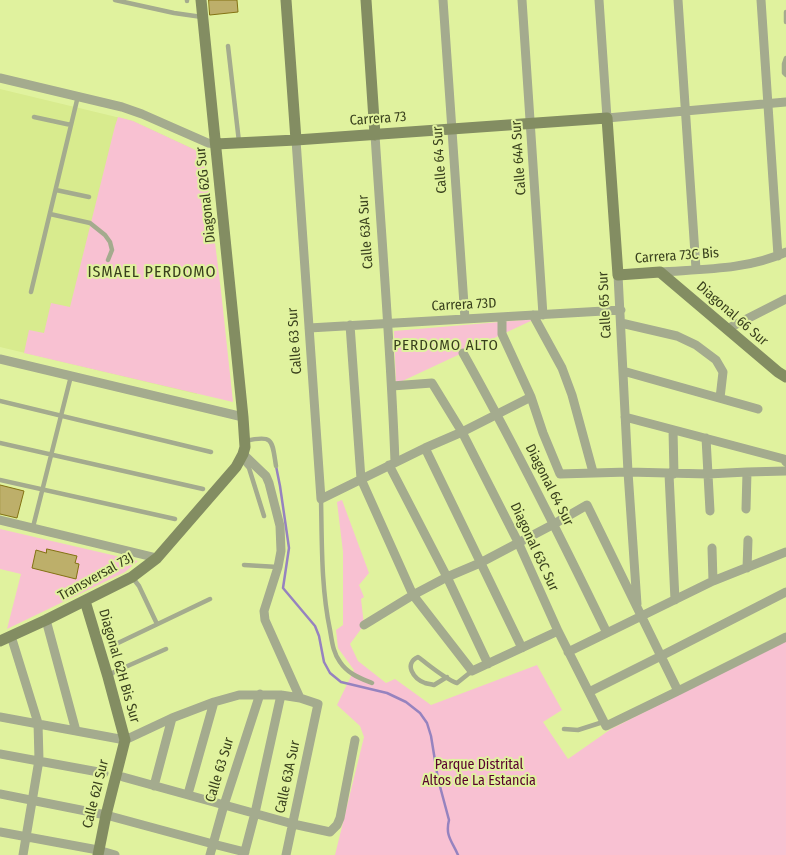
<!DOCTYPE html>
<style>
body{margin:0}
canvas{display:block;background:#e0f29e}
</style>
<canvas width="786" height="855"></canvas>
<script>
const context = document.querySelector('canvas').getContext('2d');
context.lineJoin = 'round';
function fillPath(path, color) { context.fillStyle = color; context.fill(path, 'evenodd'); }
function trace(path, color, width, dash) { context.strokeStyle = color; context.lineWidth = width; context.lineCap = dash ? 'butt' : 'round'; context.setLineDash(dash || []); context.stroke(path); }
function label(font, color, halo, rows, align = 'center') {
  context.font = font + ' "Fira Sans Condensed",sans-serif'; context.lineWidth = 4; context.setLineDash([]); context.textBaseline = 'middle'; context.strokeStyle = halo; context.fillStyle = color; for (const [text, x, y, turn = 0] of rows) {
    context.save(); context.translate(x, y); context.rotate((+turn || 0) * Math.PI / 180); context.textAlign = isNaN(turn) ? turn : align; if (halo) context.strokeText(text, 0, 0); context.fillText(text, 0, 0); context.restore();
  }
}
fillPath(new Path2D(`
 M 0,89 L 133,121 L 204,154 L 197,394 L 0,347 Z`), '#d8eb8e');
fillPath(new Path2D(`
 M 118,117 L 133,121 L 204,154 L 221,291 L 233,402 L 24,353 L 29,330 L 44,333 L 51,303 L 70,307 L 115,126 Z
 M 535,319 L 396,384 L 394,331 Z
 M 342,500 L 369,573 L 359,585 L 364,597 L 361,599 L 364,625 L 350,644 L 358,661 L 386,683 L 395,679 L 431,705 L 537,665 L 562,710 L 543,722 L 568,759 L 611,729 L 786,640 L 786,855 L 335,855 L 364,737 L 360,726 L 337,705 L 354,670 L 338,648 L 336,630 L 343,625 L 343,552 L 337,502 Z
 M 0,529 L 138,561 L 125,572 L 7,629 L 21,574 L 0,569 Z`), '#f8c1d2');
trace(new Path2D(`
 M 276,466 L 280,486 L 289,548 L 283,588 L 315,626 L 319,636 L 324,662 L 330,673 L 341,682 L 387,693 L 406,702 L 420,713 L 427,723 L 431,736 L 438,779 L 449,820 C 445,836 452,841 458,855`), '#9683bf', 2.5);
const building = new Path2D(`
 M 209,0 L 237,0 L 238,12 L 210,15 Z
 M 0,485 L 24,491 L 17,518 L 0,514 Z
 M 47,549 L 77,556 L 75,563 L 79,564 L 76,579 L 32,568 L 36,550 L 46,553 Z`);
fillPath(building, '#bdaf6a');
trace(building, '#837212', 1);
trace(new Path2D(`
 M 115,0 L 174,13 L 202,17
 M 187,0 L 187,1
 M 786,12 L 786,22
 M 228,46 L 239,142
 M 786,58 L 784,64 L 784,73 L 786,75
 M 34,117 L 71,125
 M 56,190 L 89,197
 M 50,214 L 90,223 L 105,235 L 110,242 L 112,250 L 108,260
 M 31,292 L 78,96
 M 0,401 L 211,452
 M 246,441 C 274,434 272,441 276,466
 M 0,443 L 203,489
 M 242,460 L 249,468 L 264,516
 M 0,480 L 175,519
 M 321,499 C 322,543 321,587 330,630 C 332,641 333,653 340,662 C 348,674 360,678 372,683
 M 33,527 L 71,376
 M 244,565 L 278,567
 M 132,577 L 139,586 L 157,624
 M 118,643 L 210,599
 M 109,676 L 114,672 L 166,649
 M 447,677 L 434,685 C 431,684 428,684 425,683 C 414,679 403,664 418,657 C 429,665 445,679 457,683 L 472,671
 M 564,729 L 578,730 L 603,722`), '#a4ab8e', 4.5);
trace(new Path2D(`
 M 443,0 L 465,319
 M 522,0 L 543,315
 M 599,0 L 607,118 L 786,102
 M 678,0 L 696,269
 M 761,0 L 778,256
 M 0,78 L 122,107 L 142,114 L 208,143 L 216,144
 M 375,135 C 382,244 391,353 395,462
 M 296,140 L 321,499 L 425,448 L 462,432 L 531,397
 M 660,272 C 702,269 747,270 786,252
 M 618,275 L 628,472 L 637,604
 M 533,315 L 562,368 L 572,395 L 593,472
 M 502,317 L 502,334 L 531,397 L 543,433 L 560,474 L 628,472 L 708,474 L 747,472 L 786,471
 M 621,323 L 677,336 L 696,345 L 716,360 L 723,372 L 720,398
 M 350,325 L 361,479 L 413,595 L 472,671 L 558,631
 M 309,328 L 621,310
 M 727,329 L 786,299
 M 463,353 C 514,444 561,538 607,633
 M 0,359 L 243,417
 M 623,371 L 758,409
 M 392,386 L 432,383 L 462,432 L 518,542 L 558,631 L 606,726 L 678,691 L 786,637
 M 625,417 L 784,459 L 786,462
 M 673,430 L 674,474
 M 706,438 L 710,511
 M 425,448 L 522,648
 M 243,454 L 266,476 L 269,483 L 280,526 L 281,551 L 278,567 L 264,611 L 265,620 L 300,698
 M 389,465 L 447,577 L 488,664
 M 669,474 L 675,600
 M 746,509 L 747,472
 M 0,520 L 157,558
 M 712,548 L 713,581
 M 747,568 L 748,540
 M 46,620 L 76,731
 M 364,625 L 413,595 L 447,577 L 480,563 L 554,524 L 587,505 L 678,691
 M 11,636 L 38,723 L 39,760 L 23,855
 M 568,652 L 713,581 L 786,552
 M 589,692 L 661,656 L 786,592
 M 0,717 L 125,740 L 172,718 L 214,702 L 239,695 L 281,695 L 300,698 L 318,704 L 286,855
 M 0,754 L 104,773
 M 123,777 L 293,824 L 330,832 L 337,825 L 340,818 L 355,740
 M 154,786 L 172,718
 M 0,794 L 106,815 L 213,844 L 245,852
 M 188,794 L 214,702
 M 0,832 L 98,850 L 115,855
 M 210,855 L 224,805 L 260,694
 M 244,855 L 255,813 L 281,695`), '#a4ab8e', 9);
trace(new Path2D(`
 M 286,0 L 296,140
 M 366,0 L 375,135
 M 216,144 L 296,140 L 607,118 L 618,275 L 660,272 L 778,372 L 786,377
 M 85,601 L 108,677 L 125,740 L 106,815 L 98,855
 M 0,641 L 46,620 L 132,577 L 157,558 L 236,467 L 243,454 L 245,447 L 243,417 L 201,0`), '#838d62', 11);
label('14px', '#39401d', '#e0f29e', [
 ["Carrera 73",378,119,-4],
 ["Calle 64A Sur",519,158,-94],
 ["Calle 64 Sur",440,160,-94],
 ["Diagonal 62G Sur",206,195,-96],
 ["Calle 63A Sur",366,232,-94],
 ["Carrera 73C Bis",677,256,-4],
 ["Carrera 73D",464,305,-3],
 ["Calle 65 Sur",605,305,-93],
 ["Diagonal 66 Sur",732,314,41],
 ["Calle 63 Sur",295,341,-94],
 ["Diagonal 64 Sur",549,485,63],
 ["Diagonal 63C Sur",534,547,65],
 ["Transversal 73J",96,577,-29],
 ["Diagonal 62H Bis Sur",119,666,74],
 ["Calle 63 Sur",220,770,-73],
 ["Calle 63A Sur",288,777,-78],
 ["Calle 62I Sur",96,794,-76]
]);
label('14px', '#59022e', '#e0f29e', [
 ["Parque Distrital",479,765],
 ["Altos de La Estancia",479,781]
]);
context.letterSpacing = '1px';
label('15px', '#39401d', '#e0f29e', [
 ["PERDOMO ALTO",446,346]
]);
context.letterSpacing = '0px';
context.letterSpacing = '1px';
label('16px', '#39401d', '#e0f29e', [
 ["ISMAEL PERDOMO",152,273]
]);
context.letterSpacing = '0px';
</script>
